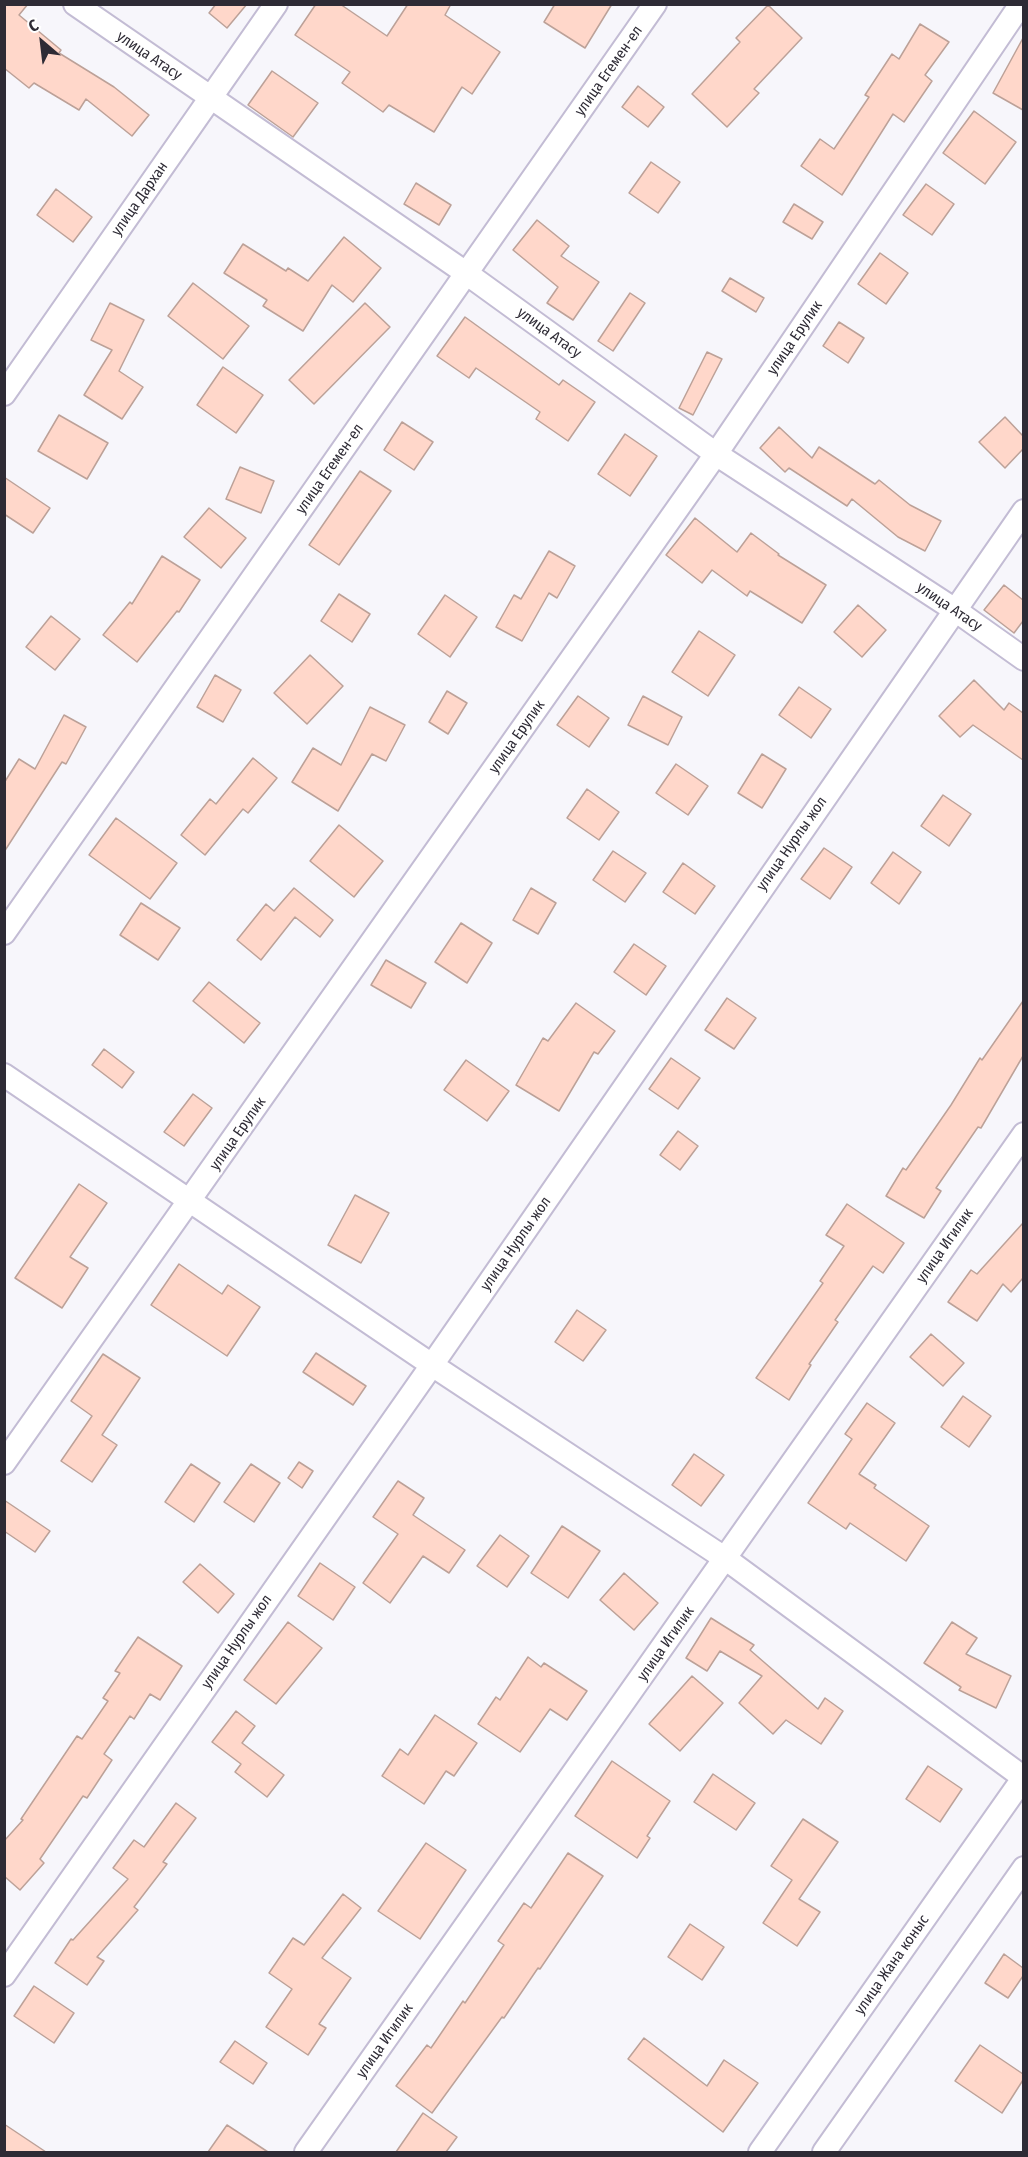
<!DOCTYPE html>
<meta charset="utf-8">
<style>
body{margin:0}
#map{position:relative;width:1028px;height:2157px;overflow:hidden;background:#f7f6fb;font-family:"Fira Sans Condensed",sans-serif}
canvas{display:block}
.frame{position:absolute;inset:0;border:6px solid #2e2b35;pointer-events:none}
.north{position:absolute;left:12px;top:12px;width:60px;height:60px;-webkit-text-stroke:4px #fff;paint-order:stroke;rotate:332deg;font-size:16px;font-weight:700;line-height:24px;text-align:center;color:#2e2b35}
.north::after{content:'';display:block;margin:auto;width:21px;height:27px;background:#2e2b35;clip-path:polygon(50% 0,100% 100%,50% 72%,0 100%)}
</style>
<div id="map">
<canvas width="1028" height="2157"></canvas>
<div class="frame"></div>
<div class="north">С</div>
</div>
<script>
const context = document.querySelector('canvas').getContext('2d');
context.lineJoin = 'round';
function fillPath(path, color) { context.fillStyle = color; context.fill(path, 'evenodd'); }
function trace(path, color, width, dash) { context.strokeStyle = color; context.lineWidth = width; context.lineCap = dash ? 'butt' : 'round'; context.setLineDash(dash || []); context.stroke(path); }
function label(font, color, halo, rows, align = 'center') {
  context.font = font + ' "Fira Sans Condensed",sans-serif'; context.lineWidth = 4.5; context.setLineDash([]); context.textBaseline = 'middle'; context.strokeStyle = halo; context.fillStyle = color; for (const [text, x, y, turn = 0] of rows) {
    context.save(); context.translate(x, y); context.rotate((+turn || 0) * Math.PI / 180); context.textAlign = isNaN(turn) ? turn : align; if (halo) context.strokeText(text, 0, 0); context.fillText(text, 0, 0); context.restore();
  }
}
const building = new Path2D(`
 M 4,4 L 28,4 L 19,15 L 61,50 L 59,53 L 114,87 L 149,115 L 132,136 L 86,99 L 79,110 L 34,83 L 29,88 L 4,68 Z
 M 216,4 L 247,4 L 227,28 L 209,13 Z
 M 316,4 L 340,4 L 387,36 L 408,4 L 451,4 L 445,15 L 500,52 L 472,94 L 462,87 L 434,132 L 389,105 L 383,112 L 342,83 L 350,72 L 295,35 Z
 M 555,4 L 612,4 L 585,48 L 544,22 Z
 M 768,5 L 802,38 L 754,89 L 759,93 L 727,127 L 692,94 L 740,42 L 736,38 Z
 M 920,24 L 949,42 L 925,75 L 932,81 L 904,122 L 893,114 L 842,195 L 801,166 L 820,139 L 834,149 L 869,97 L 865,95 L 892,54 L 899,59 Z
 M 1023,38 L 1023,110 L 993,93 Z
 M 272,71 L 318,103 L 293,137 L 248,105 Z
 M 638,86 L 664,107 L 648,127 L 622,107 Z
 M 974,111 L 1016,142 L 985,184 L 943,153 Z
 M 651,162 L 680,182 L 658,213 L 629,193 Z
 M 416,183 L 451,205 L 439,225 L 404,204 Z
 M 926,184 L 954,204 L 932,235 L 903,215 Z
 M 56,189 L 92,217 L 73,242 L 37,215 Z
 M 794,204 L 823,222 L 812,239 L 783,222 Z
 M 537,220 L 569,246 L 561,256 L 599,282 L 573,320 L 547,303 L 558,287 L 513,250 Z
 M 344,237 L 381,268 L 353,302 L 332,285 L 303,331 L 263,306 L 267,300 L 224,273 L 243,244 L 286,271 L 288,268 L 308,281 Z
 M 880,253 L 908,273 L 886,304 L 858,284 Z
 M 730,278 L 764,298 L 756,312 L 722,291 Z
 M 193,283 L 249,326 L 223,359 L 168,316 Z
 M 630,293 L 645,303 L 613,351 L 598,341 Z
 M 110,303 L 144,320 L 119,371 L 143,387 L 122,419 L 84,395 L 112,350 L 91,340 Z
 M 365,303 L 390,327 L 314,404 L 289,380 Z
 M 465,317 L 559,385 L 563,380 L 595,402 L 568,441 L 536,419 L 540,412 L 476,368 L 469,378 L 437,356 Z
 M 839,322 L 864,338 L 848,363 L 823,346 Z
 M 707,352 L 722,359 L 693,415 L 679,408 Z
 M 223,367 L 263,395 L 236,433 L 197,405 Z
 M 59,415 L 108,443 L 87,479 L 38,451 Z
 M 1005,417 L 1023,436 L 1023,449 L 1005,468 L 979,442 Z
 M 402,422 L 433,442 L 414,470 L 384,450 Z
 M 779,427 L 812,458 L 819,447 L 875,484 L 879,480 L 910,505 L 941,521 L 925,551 L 898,537 L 852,499 L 847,506 L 789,468 L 785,472 L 760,448 Z
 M 625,434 L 657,456 L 630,496 L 598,474 Z
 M 240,467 L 274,481 L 261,513 L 226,499 Z
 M 360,471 L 391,491 L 339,565 L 309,545 Z
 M 4,477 L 50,508 L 33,533 L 4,514 Z
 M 209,508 L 246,538 L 221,568 L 184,537 Z
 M 695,518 L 737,552 L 751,533 L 779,554 L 778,555 L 826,585 L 802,623 L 750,591 L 747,596 L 712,570 L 702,583 L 666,555 Z
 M 549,551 L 575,566 L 557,598 L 549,593 L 522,641 L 496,627 L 514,595 L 521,599 Z
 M 162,556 L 200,580 L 179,612 L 177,611 L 137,662 L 103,635 L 130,602 L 132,604 Z
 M 1004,585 L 1023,600 L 1023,621 L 1014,633 L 984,610 Z
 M 339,594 L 370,614 L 352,642 L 321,621 Z
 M 445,595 L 477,617 L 450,657 L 418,634 Z
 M 858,605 L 886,630 L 862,657 L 834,632 Z
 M 51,616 L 80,639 L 55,670 L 26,647 Z
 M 699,631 L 735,655 L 708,696 L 672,672 Z
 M 310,655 L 343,686 L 307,724 L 274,693 Z
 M 215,675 L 241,690 L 223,722 L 197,707 Z
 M 974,680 L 1004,710 L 1009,703 L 1023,713 L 1023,760 L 973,725 L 960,737 L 939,716 Z
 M 799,687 L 831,709 L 811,738 L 779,715 Z
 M 447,691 L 467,703 L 448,734 L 429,722 Z
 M 578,696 L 609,718 L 589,747 L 557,725 Z
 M 643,696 L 682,717 L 668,745 L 628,725 Z
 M 370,707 L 405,725 L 386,761 L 372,754 L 338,811 L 292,782 L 313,748 L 341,765 Z
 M 64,715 L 86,727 L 66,764 L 62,762 L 4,852 L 4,783 L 19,759 L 35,769 Z
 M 762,754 L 786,769 L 762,808 L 738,793 Z
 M 253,758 L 277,778 L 248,813 L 243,809 L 205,855 L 181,835 L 210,799 L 216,804 Z
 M 676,764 L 708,786 L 688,815 L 656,793 Z
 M 587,789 L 619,812 L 599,840 L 567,818 Z
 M 943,795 L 971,814 L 949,846 L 921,826 Z
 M 116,818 L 177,863 L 150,899 L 89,855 Z
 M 339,825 L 383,861 L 354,897 L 310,861 Z
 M 824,848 L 852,867 L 830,899 L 801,879 Z
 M 613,851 L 646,873 L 625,902 L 593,880 Z
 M 893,852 L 921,872 L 899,904 L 871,883 Z
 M 683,863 L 715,886 L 695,914 L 663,892 Z
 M 294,888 L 333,920 L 320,937 L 295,917 L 261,960 L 237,940 L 266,904 L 274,911 Z
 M 531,888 L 556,903 L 538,934 L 513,920 Z
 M 141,903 L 180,928 L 158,960 L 120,935 Z
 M 461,923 L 492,943 L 467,983 L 435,962 Z
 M 634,944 L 666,966 L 646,995 L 614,972 Z
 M 386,960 L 426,983 L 411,1008 L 371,985 Z
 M 209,982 L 260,1023 L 244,1043 L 193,1001 Z
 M 727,998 L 756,1018 L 734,1049 L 705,1030 Z
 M 1023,1001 L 1023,1056 L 981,1128 L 978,1127 L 936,1188 L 941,1191 L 924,1218 L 886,1196 L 903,1168 L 906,1170 L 951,1105 L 980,1058 L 982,1060 Z
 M 576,1003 L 615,1031 L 598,1054 L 594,1052 L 559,1111 L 516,1085 L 543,1038 L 548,1041 Z
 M 104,1049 L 134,1072 L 122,1088 L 92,1065 Z
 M 671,1058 L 700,1078 L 678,1109 L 649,1089 Z
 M 466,1060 L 509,1091 L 487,1121 L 444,1090 Z
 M 193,1094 L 212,1108 L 184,1146 L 164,1132 Z
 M 678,1131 L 698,1146 L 680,1170 L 660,1155 Z
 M 79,1184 L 107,1203 L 70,1257 L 88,1268 L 62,1308 L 15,1278 Z
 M 355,1195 L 389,1213 L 361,1263 L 328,1245 Z
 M 847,1204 L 904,1243 L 883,1273 L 873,1266 L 835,1320 L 838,1322 L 809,1364 L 811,1365 L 789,1400 L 756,1378 L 823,1283 L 820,1281 L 844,1246 L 826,1235 Z
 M 1023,1223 L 1023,1278 L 1011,1292 L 1003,1284 L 977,1321 L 948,1302 L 971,1270 L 977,1274 Z
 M 179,1264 L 222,1294 L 228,1285 L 260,1307 L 227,1356 L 151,1305 Z
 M 577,1310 L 606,1330 L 583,1361 L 555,1342 Z
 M 931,1334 L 964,1363 L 943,1386 L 910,1357 Z
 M 316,1353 L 366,1386 L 353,1405 L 303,1372 Z
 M 103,1354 L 140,1378 L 102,1435 L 117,1445 L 92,1482 L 61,1461 L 92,1416 L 71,1401 Z
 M 963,1396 L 991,1416 L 969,1447 L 941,1427 Z
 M 867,1403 L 895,1423 L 859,1474 L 876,1485 L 874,1488 L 929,1526 L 906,1561 L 850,1523 L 846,1529 L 808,1503 L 852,1439 L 845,1434 Z
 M 694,1454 L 724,1475 L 701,1506 L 672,1485 Z
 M 299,1462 L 313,1471 L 302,1488 L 288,1478 Z
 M 191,1464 L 220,1483 L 194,1522 L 165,1502 Z
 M 251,1464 L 280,1483 L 254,1522 L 224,1502 Z
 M 398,1481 L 424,1498 L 413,1515 L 465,1550 L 449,1573 L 423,1556 L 390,1603 L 363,1583 L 398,1534 L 373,1517 Z
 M 4,1500 L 50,1531 L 35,1552 L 4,1531 Z
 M 562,1526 L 600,1551 L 568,1598 L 531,1573 Z
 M 500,1535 L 529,1556 L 507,1587 L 477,1566 Z
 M 320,1563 L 355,1587 L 333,1620 L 298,1596 Z
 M 200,1564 L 234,1594 L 218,1613 L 183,1582 Z
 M 624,1573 L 658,1603 L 634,1630 L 600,1600 Z
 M 711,1618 L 754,1645 L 750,1650 L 818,1709 L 825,1698 L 843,1711 L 821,1744 L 786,1720 L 773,1734 L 739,1703 L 762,1676 L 720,1651 L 707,1671 L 686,1658 Z
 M 288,1622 L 322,1648 L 276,1704 L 244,1680 Z
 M 952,1622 L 977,1638 L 966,1654 L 1011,1676 L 996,1708 L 959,1690 L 961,1687 L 924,1663 Z
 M 138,1637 L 182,1666 L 160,1700 L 150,1694 L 134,1719 L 130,1716 L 104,1754 L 112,1760 L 87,1798 L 83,1796 L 40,1859 L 44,1863 L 20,1890 L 4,1876 L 4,1841 L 23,1820 L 21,1819 L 77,1736 L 82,1739 L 108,1701 L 103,1698 L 120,1673 L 115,1671 Z
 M 528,1657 L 541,1667 L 544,1663 L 587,1691 L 567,1720 L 550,1709 L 520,1752 L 478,1724 L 496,1697 L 500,1700 Z
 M 692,1676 L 723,1703 L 680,1751 L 649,1724 Z
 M 236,1711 L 255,1726 L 242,1743 L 284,1775 L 267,1797 L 235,1772 L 241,1764 L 212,1742 Z
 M 435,1715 L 477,1743 L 454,1776 L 446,1771 L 424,1804 L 382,1776 L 400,1749 L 408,1755 Z
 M 612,1761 L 670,1801 L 647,1836 L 650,1838 L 637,1858 L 575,1816 Z
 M 928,1766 L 962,1789 L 940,1822 L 906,1799 Z
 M 713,1774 L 755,1803 L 736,1830 L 694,1802 Z
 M 176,1803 L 196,1818 L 163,1862 L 167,1864 L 134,1907 L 138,1910 L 97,1957 L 104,1961 L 87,1985 L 55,1963 L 71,1939 L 73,1940 L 128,1879 L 113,1868 L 134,1840 L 144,1847 Z
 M 803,1819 L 838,1842 L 799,1899 L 820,1912 L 797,1946 L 763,1923 L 792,1880 L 771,1866 Z
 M 426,1843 L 466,1870 L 420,1939 L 378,1911 Z
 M 568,1853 L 603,1876 L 540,1969 L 538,1968 L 504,2018 L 502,2017 L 432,2113 L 396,2086 L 427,2045 L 431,2048 L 463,2001 L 465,2003 L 504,1945 L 498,1941 L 524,1903 L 531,1908 Z
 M 343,1894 L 361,1908 L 322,1958 L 351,1978 L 319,2024 L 326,2028 L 308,2055 L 266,2027 L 292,1989 L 269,1973 L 293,1938 L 304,1945 Z
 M 690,1924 L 724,1947 L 702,1980 L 668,1957 Z
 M 1004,1954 L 1023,1968 L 1023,1976 L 1008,1998 L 985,1983 Z
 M 34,1986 L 74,2013 L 54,2043 L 14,2016 Z
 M 644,2038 L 707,2086 L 724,2060 L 758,2083 L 723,2132 L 628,2059 Z
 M 235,2041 L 267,2063 L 253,2084 L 220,2062 Z
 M 980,2045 L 1023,2074 L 1023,2080 L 1002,2113 L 955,2081 Z
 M 423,2113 L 457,2137 L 446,2152 L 396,2152 Z
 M 4,2124 L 46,2152 L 4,2152 Z
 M 227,2125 L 268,2152 L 208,2152 Z`);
fillPath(building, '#ffd7ca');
trace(building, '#bca198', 1.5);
const minor = new Path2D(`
 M 75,4 L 466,273 L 716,454 L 955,610 L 1024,659
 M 4,394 L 276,4
 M 4,933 L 655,4
 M 4,1075 L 432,1365 L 726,1559 L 1024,1778
 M 4,1463 L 716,454 L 1021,4
 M 4,1975 L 432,1365 L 1024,511
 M 306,2152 L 1024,1134
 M 760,2152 L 1024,1777
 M 824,2152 L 1024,1868`);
trace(minor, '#c3bcd4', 26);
trace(minor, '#fff', 22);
label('15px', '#2e2b35', '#fff', [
 ["улица Атасу",149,56,34],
 ["улица Егемен-ел",609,71,-55],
 ["улица Дархан",140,199,-55],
 ["улица Атасу",549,333,36],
 ["улица Ерулик",795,338,-56],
 ["улица Егемен-ел",330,469,-55],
 ["улица Атасу",949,607,34],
 ["улица Ерулик",517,737,-55],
 ["улица Нурлы жол",792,844,-55],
 ["улица Ерулик",238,1134,-55],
 ["улица Нурлы жол",516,1244,-55],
 ["улица Игилик",945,1246,-55],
 ["улица Нурлы жол",237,1642,-55],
 ["улица Игилик",666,1644,-55],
 ["улица Жана коныс",892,1965,-55],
 ["улица Игилик",385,2041,-55]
]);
</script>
